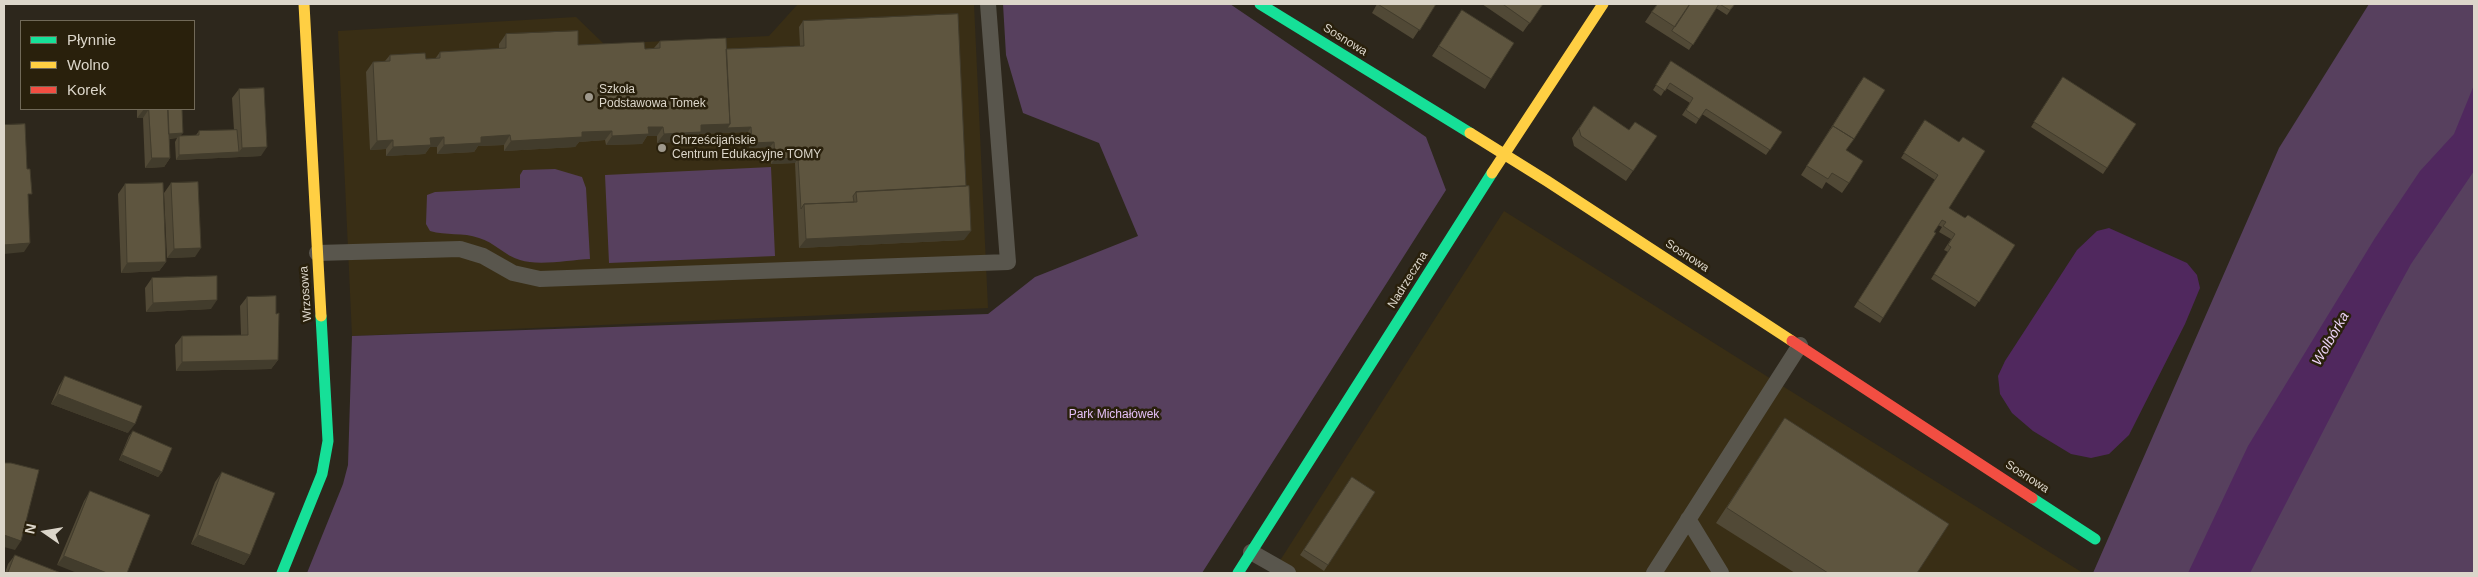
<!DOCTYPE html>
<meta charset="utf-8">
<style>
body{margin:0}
#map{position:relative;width:2478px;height:577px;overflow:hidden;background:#2d271c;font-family:Helvetica,sans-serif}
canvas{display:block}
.frame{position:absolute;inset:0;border:5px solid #dcd6ca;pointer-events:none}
.legend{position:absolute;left:20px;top:20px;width:175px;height:90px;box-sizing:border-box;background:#29200c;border:1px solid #716958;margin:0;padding:6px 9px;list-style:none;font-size:15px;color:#dcd6ca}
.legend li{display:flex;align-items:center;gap:10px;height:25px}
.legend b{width:25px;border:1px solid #716958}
.north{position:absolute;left:20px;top:507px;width:50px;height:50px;-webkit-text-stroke:4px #29200c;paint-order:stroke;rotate:283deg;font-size:14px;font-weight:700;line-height:20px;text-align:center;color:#dcd6ca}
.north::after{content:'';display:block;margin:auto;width:18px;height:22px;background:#dcd6ca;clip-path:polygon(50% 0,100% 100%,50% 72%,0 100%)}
</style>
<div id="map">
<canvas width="2478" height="577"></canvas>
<div class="frame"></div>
<ul class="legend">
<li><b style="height:6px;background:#16e098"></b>Płynnie</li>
<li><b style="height:6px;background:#ffcf43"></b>Wolno</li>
<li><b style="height:6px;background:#f24e42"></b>Korek</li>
</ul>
<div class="north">N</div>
</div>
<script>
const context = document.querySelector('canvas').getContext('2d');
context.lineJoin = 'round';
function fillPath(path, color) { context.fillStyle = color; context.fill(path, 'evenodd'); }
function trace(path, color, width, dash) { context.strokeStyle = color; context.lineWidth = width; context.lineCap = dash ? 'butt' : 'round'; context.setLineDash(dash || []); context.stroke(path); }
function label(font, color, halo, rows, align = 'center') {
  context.font = font + ' Helvetica,sans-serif'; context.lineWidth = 5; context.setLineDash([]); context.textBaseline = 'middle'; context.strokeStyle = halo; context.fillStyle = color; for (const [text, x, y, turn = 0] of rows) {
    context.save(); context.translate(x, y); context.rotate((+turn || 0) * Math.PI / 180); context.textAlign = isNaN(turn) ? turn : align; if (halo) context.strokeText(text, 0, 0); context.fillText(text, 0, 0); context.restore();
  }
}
fillPath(new Path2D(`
 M 823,4 L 974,4 L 988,308 L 352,336 L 338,31 L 576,17 L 604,44 L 769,36 L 797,5 Z
 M 1504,211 L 1776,382 L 2083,573 L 1272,573 Z`), '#392e15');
fillPath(new Path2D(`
 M 1003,4 L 1230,4 L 1426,137 L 1446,190 L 1202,573 L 307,573 L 343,484 L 348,465 L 352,336 L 988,314 L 1035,277 L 1138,236 L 1099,143 L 1023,113 L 1006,55 Z
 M 2369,4 L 2474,4 L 2474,573 L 2093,573 L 2279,148 Z
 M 771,167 L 775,256 L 609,263 L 605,175 Z
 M 555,169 L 582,177 L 586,188 L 590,259 C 570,260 538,266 520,260 C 505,256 494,242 479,238 C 463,232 446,236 430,231 L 426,224 L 427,195 L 435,192 L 520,188 L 520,175 L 523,170 Z`), '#57405e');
fillPath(new Path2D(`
 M 2474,85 L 2474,171 L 2411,264 L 2382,317 L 2250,573 L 2188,573 L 2248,446 L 2375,238 L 2420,171 L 2454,134 Z
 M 2109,228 L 2187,263 L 2197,275 L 2200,288 L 2185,324 L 2129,435 L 2109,454 L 2091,458 L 2071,454 L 2033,431 L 2012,413 L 2000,394 L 1998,376 L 2005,361 L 2077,250 L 2097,231 Z`), '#50285e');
trace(new Path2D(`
 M 317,253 L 460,249 L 483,256 L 513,273 L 540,279 L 1008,262 L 988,4
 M 1688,519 L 1721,573
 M 1251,552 L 1288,573
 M 1654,573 L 1800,345`), '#59564d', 16);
trace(new Path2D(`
 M 1260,4 L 1470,133
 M 2032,498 L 2095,539
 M 282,573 L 322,474 L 328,441 L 321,316
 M 1238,573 L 1492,173`), '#16e098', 11);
trace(new Path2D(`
 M 304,4 L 321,316
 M 1470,133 L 1547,181 L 1792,341
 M 1492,173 L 1603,4`), '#ffcf43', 11);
trace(new Path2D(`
 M 1792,341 L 2032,498`), '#f24e42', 11);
fillPath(new Path2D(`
 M 1377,4 L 1436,4 L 1413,39 L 1372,13 Z
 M 1482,4 L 1543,4 L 1523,32 Z
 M 1657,4 L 1735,4 L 1727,15 L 1716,8 L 1689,50 L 1645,22 Z
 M 1462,10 L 1491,79 L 1485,89 L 1432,56 Z
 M 803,21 L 964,240 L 799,248 L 795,163 L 771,164 L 770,147 L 749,148 L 748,132 L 699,134 L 694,141 L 657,143 L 657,136 L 647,136 L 642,144 L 606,145 L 605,140 L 579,142 L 575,147 L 504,151 L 504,145 L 478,146 L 474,152 L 437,154 L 437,147 L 430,147 L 425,154 L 386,156 L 386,149 L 370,150 L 366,72 L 373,62 L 385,61 L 390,55 L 426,59 L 435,59 L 440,52 L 499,49 L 499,44 L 506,34 L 578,45 L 645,49 L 654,48 L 660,41 L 726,49 L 800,46 L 799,27 Z
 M 1671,61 L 1782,132 L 1766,155 L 1702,114 L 1696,124 L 1682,115 L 1690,103 L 1666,88 L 1661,96 L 1653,90 Z
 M 2063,77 L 2136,124 L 2103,174 L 2031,127 Z
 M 1860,82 L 1846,150 L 1849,183 L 1842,193 L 1826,182 L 1822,189 L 1801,175 Z
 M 239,89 L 261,156 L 176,160 L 175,142 L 177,138 L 169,139 L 170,158 L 164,167 L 145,168 L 143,118 L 137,118 L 137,109 L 182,109 L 181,136 L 196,135 L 199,131 L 234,130 L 232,98 Z
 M 1594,106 L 1629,130 L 1657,136 L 1626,181 L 1574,146 L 1572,138 Z
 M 1922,125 L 1949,208 L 1965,218 L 2015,245 L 1975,307 L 1931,279 L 1948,252 L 1944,250 L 1951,239 L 1939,232 L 1942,227 L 1938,225 L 1880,323 L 1854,307 L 1935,180 L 1901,158 Z
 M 171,183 L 195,257 L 167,258 L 164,193 Z
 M 125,184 L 166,262 L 159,271 L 121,273 L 118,194 Z
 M 152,278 L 211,309 L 146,312 L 145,288 Z
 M 247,297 L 278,360 L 271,369 L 176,371 L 175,345 L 182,336 L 241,335 L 240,306 Z
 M 65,376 L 128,433 L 51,404 L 59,386 Z
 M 1785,418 L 1917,573 L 1795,573 L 1716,523 Z
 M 133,431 L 162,472 L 158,477 L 119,460 L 129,436 Z
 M 222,472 L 250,555 L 244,565 L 191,544 L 215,482 Z
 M 1352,477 L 1375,492 L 1324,571 L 1300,555 Z
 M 90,491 L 150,515 L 57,565 L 84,501 Z
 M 15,555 L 61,573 L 5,573 L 8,564 Z`), '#514936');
fillPath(new Path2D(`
 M 144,109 L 149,109 L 143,118 L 137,118 Z
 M 730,124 L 751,127 L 748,132 L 699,134 L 694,141 L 657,143 L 664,134 L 701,125 Z
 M 648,127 L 663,127 L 657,136 L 647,136 L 642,144 L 606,145 L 612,136 Z
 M 612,131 L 605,140 L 579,142 L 575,147 L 504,151 L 511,141 L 582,132 Z
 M 183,133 L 179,138 L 179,136 L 177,138 L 162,139 L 166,134 Z
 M 510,135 L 504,145 L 478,146 L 474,152 L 437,154 L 444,145 L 481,137 Z
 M 444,137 L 437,147 L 430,147 L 425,154 L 386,156 L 393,147 L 430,138 Z
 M 393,140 L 386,149 L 370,150 L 377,141 Z
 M 774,142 L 770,147 L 749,148 L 752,143 Z
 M 267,147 L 261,156 L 176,160 L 179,155 L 239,152 L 242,148 Z
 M 152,158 L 170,158 L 164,167 L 145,168 Z
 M 798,158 L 795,163 L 771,164 L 775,159 Z
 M 971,231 L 964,240 L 799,248 L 806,239 Z
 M 30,243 L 24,252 L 4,254 L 4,245 Z
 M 201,248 L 195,257 L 167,258 L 174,249 Z
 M 166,262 L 159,271 L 121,273 L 127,263 Z
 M 217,300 L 211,309 L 146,312 L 153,303 Z
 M 278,360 L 271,369 L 176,371 L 182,362 Z
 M 58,394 L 135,424 L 128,433 L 51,404 Z
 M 122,455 L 162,472 L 158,477 L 119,460 Z
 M 4,535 L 21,541 L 15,550 L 4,547 Z
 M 198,535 L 250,555 L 244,565 L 191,544 Z
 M 64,556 L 107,573 L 77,573 L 57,565 Z`), '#423c2c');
const building = new Path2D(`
 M 1378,4 L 1436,4 L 1420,30 Z
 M 1503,4 L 1543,4 L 1530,23 Z
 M 1658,4 L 1690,4 L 1675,27 L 1652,12 Z
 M 1690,4 L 1719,4 L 1693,45 L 1672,31 Z
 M 1720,4 L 1735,4 L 1730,10 Z
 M 1462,10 L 1514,43 L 1491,79 L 1439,46 Z
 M 958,14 L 966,186 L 856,192 L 853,196 L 854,202 L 804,204 L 801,209 L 798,158 L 775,159 L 774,142 L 752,143 L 751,127 L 727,128 L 730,124 L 726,49 L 804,46 L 803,21 Z
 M 578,31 L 578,45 L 644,42 L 645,49 L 660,48 L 660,41 L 726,38 L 730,124 L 701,125 L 701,132 L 664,134 L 663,127 L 648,127 L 649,134 L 612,136 L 612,131 L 582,132 L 582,137 L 511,141 L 510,135 L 481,137 L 481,143 L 444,145 L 444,137 L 430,138 L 431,145 L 393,147 L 393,140 L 377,141 L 373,62 L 390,61 L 390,55 L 425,53 L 426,59 L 440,58 L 440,52 L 506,48 L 506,34 Z
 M 1671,61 L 1782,132 L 1770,150 L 1706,109 L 1699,119 L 1686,110 L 1693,98 L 1670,83 L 1665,91 L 1656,85 Z
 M 1864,77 L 1885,90 L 1854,139 L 1833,126 L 1830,130 Z
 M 2063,77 L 2136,124 L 2107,168 L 2034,122 Z
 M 264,88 L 267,147 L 242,148 L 239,89 Z
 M 1594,106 L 1629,130 L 1635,122 L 1657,136 L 1633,171 L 1581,136 L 1579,129 Z
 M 149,109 L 168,109 L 170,158 L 152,158 Z
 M 168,109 L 182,109 L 183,133 L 169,134 Z
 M 1925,120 L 1959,142 L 1963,137 L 1985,151 L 1949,208 L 1965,218 L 1968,215 L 2015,245 L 1979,302 L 1934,274 L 1951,247 L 1948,245 L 1955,234 L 1943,226 L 1946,222 L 1942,220 L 1934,232 L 1936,233 L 1883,318 L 1858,301 L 1938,175 L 1904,153 Z
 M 25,124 L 27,169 L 30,169 L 32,194 L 28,194 L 30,243 L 4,245 L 4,125 Z
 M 1833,126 L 1854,139 L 1846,150 L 1863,161 L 1849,183 L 1832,173 L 1828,179 L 1807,166 Z
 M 237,130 L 239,152 L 179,155 L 179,136 L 199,135 L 199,131 Z
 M 198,182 L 201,248 L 174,249 L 171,183 Z
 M 163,183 L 166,262 L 127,263 L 125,184 Z
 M 969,186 L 971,231 L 806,239 L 804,204 L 857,202 L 856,192 Z
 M 217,276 L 217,300 L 153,303 L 152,278 Z
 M 276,296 L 276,314 L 279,313 L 278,360 L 182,362 L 182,336 L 248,335 L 247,297 Z
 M 65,376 L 142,406 L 135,424 L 58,394 Z
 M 1785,418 L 1949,524 L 1917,573 L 1828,573 L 1727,508 Z
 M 133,431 L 172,448 L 162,472 L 122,455 Z
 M 4,463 L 11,463 L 39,470 L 21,541 L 4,535 Z
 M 222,472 L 275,493 L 250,555 L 198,535 Z
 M 1352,477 L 1375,492 L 1328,565 L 1304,550 Z
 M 90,491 L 150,515 L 127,573 L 107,573 L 64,556 Z
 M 15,555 L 61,573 L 8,573 Z`);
fillPath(building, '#5e553f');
trace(building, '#423c2c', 1);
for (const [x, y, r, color] of [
 [589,97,5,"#9f998d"],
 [662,148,5,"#9f998d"]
]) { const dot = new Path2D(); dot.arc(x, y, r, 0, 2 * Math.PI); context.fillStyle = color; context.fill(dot); trace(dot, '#29200c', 2); }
label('12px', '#dcd6ca', '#29200c', [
 ["Sosnowa",1345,40,32],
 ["Sosnowa",1687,256,33],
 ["Nadrzeczna",1408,280,-58],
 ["Wrzosowa",306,294,-94],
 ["Sosnowa",2027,477,33]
]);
label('12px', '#dcd6ca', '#29200c', [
 ["Szkoła",599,90],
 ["Podstawowa Tomek",599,104],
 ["Chrześcijańskie",672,141],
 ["Centrum Edukacyjne TOMY",672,155]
], 'left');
label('12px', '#e5c0f6', '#29200c', [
 ["Park Michałówek",1114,415]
]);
label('italic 14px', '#edd4f8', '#29200c', [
 ["Wolbórka",2331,339,-60]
]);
</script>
